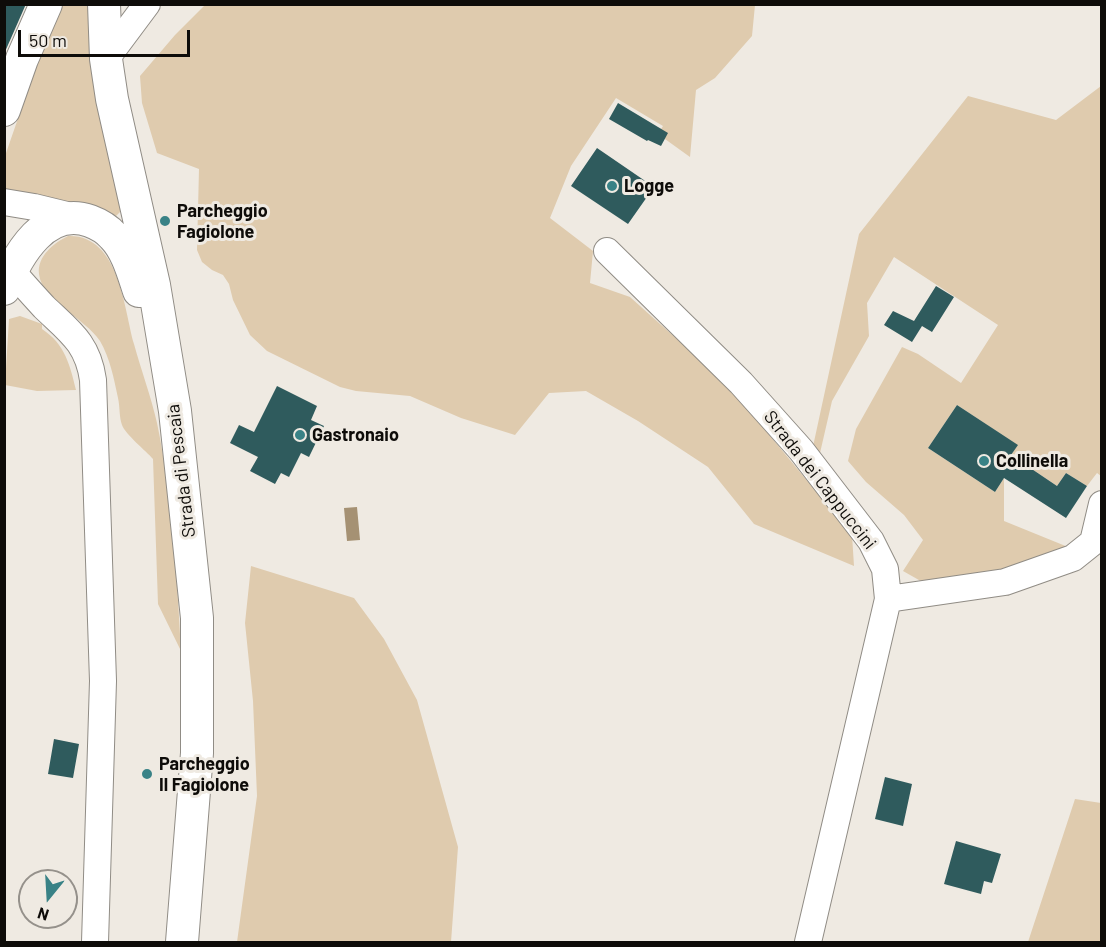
<!DOCTYPE html>
<style>
body{margin:0}
#map{position:relative;width:1106px;height:947px;overflow:hidden;background:#efeae2;font-family:Barlow,sans-serif}
canvas{display:block}
.frame{position:absolute;inset:0;border:6px solid #0e0c09;pointer-events:none}
.north{position:absolute;left:18px;top:869px;width:60px;height:60px;box-sizing:border-box;background:#efeae2;border:2px solid #95918b;border-radius:50%;rotate:198deg;font-size:16px;font-weight:700;line-height:24px;text-align:center;color:#0e0c09}
.north::after{content:'';display:block;margin:auto;width:21px;height:27px;background:#398286;clip-path:polygon(50% 0,100% 100%,50% 72%,0 100%)}
.scale{position:absolute;left:18px;top:30px;width:172px;height:27px;box-sizing:border-box;border:3px solid #0e0c09;border-top:0;padding-left:8px;font-size:18px;line-height:21px;white-space:nowrap;color:#0e0c09;-webkit-text-stroke:4px #efeae2;paint-order:stroke}
</style>
<div id="map">
<canvas width="1106" height="947"></canvas>
<div class="frame"></div>
<div class="north">N</div>
<div class="scale">50 m</div>
</div>
<script>
const context = document.querySelector('canvas').getContext('2d');
context.lineJoin = 'round';
function fillPath(path, color) { context.fillStyle = color; context.fill(path, 'evenodd'); }
function trace(path, color, width, dash) { context.strokeStyle = color; context.lineWidth = width; context.lineCap = dash ? 'butt' : 'round'; context.setLineDash(dash || []); context.stroke(path); }
function label(font, color, halo, rows, align = 'center') {
  context.font = font + ' Barlow,sans-serif'; context.lineWidth = 6; context.setLineDash([]); context.textBaseline = 'middle'; context.strokeStyle = halo; context.fillStyle = color; for (const [text, x, y, turn = 0] of rows) {
    context.save(); context.translate(x, y); context.rotate((+turn || 0) * Math.PI / 180); context.textAlign = isNaN(turn) ? turn : align; if (halo) context.strokeText(text, 0, 0); context.fillText(text, 0, 0); context.restore();
  }
}
fillPath(new Path2D(`
 M 63,5 L 93,5 L 122,210 L 116,216 L 5,192 L 5,156 L 40,55 Z
 M 205,5 L 755,5 L 752,36 L 715,78 L 696,90 L 690,157 L 658,134 L 663,126 L 616,98 L 571,166 L 550,218 L 593,251 L 590,283 L 630,297 L 728,385 L 852,535 L 854,566 L 754,524 L 708,467 L 638,421 L 586,391 L 549,393 L 515,435 L 461,418 L 410,396 L 356,391 L 340,387 L 267,351 L 250,335 L 233,300 L 229,284 L 223,275 L 212,270 L 202,262 L 197,250 L 199,169 L 157,153 L 142,103 L 140,76 L 175,35 Z
 M 1101,86 L 1101,476 L 1097,473 L 1087,486 L 1066,473 L 1057,486 L 1011,455 L 1017,445 L 957,405 L 928,448 L 995,492 L 1004,478 L 1004,521 L 1068,547 L 1012,570 L 926,584 L 903,571 L 923,540 L 904,515 L 866,482 L 848,461 L 856,429 L 902,347 L 918,354 L 961,383 L 998,325 L 894,257 L 867,303 L 869,336 L 832,401 L 820,453 L 812,451 L 859,234 L 968,96 L 1056,120 Z
 M 68,236 C 119,234 124,308 134,344 C 141,370 151,396 157,423 C 172,495 177,578 181,651 L 158,604 L 153,459 C 146,451 125,434 122,425 C 119,417 120,406 118,398 C 114,379 110,358 100,341 C 85,318 42,301 39,274 C 37,256 54,243 68,236 Z
 M 20,316 L 42,324 L 42,329 C 65,344 70,365 76,390 L 37,391 L 5,385 L 9,319 Z
 M 251,566 L 354,598 L 384,639 L 417,700 L 458,847 L 451,942 L 237,942 L 257,796 L 253,701 L 245,623 Z
 M 1075,799 L 1101,803 L 1101,942 L 1028,942 Z`), '#dfcbae');
fillPath(new Path2D(`
 M 357,507 L 360,540 L 347,541 L 344,508 Z`), '#a59173');
fillPath(new Path2D(`
 M 4,4 L 26,4 L 4,54 Z
 M 618,103 L 668,133 L 661,146 L 648,140 L 647,141 L 609,119 Z
 M 597,148 L 654,187 L 628,224 L 571,186 Z
 M 936,286 L 954,297 L 932,332 L 922,326 L 912,342 L 884,325 L 893,311 L 914,321 Z
 M 277,386 L 317,406 L 311,420 L 324,426 L 309,457 L 301,453 L 289,477 L 281,473 L 275,484 L 250,471 L 258,457 L 230,443 L 239,425 L 254,432 Z
 M 957,405 L 1018,445 L 1011,455 L 1057,486 L 1066,473 L 1087,486 L 1066,518 L 1004,478 L 995,492 L 928,448 Z
 M 54,739 L 79,744 L 73,778 L 48,774 Z
 M 885,777 L 912,784 L 903,826 L 875,819 Z
 M 956,841 L 1001,854 L 992,883 L 984,881 L 981,894 L 944,884 Z`), '#2f5b5d');
const minor = new Path2D(`
 M 106,59 L 147,4
 M 4,202 L 34,207 L 79,218
 M 607,251 L 741,383 L 801,450 L 871,541 L 885,569 L 888,599 L 808,942
 M 12,271 C 22,283 33,295 44,307 C 69,331 88,343 93,380 L 103,681 L 95,942
 M 888,599 L 1005,582 L 1073,558 L 1093,542 L 1102,504`);
const major = new Path2D(`
 M 104,4 L 106,59 L 112,99 L 154,285 L 175,411 L 197,618 L 197,753 L 182,942
 M 4,110 L 22,59 L 46,4
 M 4,289 C 17,255 46,205 90,221 C 98,224 107,229 113,236 C 127,250 133,273 139,291`);
trace(minor, '#908c85', 28);
trace(major, '#908c85', 34);
trace(minor, '#fff', 26);
trace(major, '#fff', 32);
for (const [x, y, r, color] of [
 [612,186,6,"#398286"],
 [165,221,6,"#398286"],
 [300,435,6,"#398286"],
 [984,461,6,"#398286"],
 [147,774,6,"#398286"]
]) { const dot = new Path2D(); dot.arc(x, y, r, 0, 2 * Math.PI); context.fillStyle = color; context.fill(dot); trace(dot, '#efeae2', 2); }
label('bold 18px', '#0e0c09', '#efeae2', [
 ["Logge",624,186],
 ["Parcheggio",177,211],
 ["Fagiolone",177,232],
 ["Gastronaio",312,435],
 ["Collinella",996,461],
 ["Parcheggio",159,764],
 ["Il Fagiolone",159,785]
], 'left');
label('18px', '#0e0c09', '#efeae2', [
 ["Strada di Pescaia",181,471,-97],
 ["Strada dei Cappuccini",820,480,52]
]);
</script>
